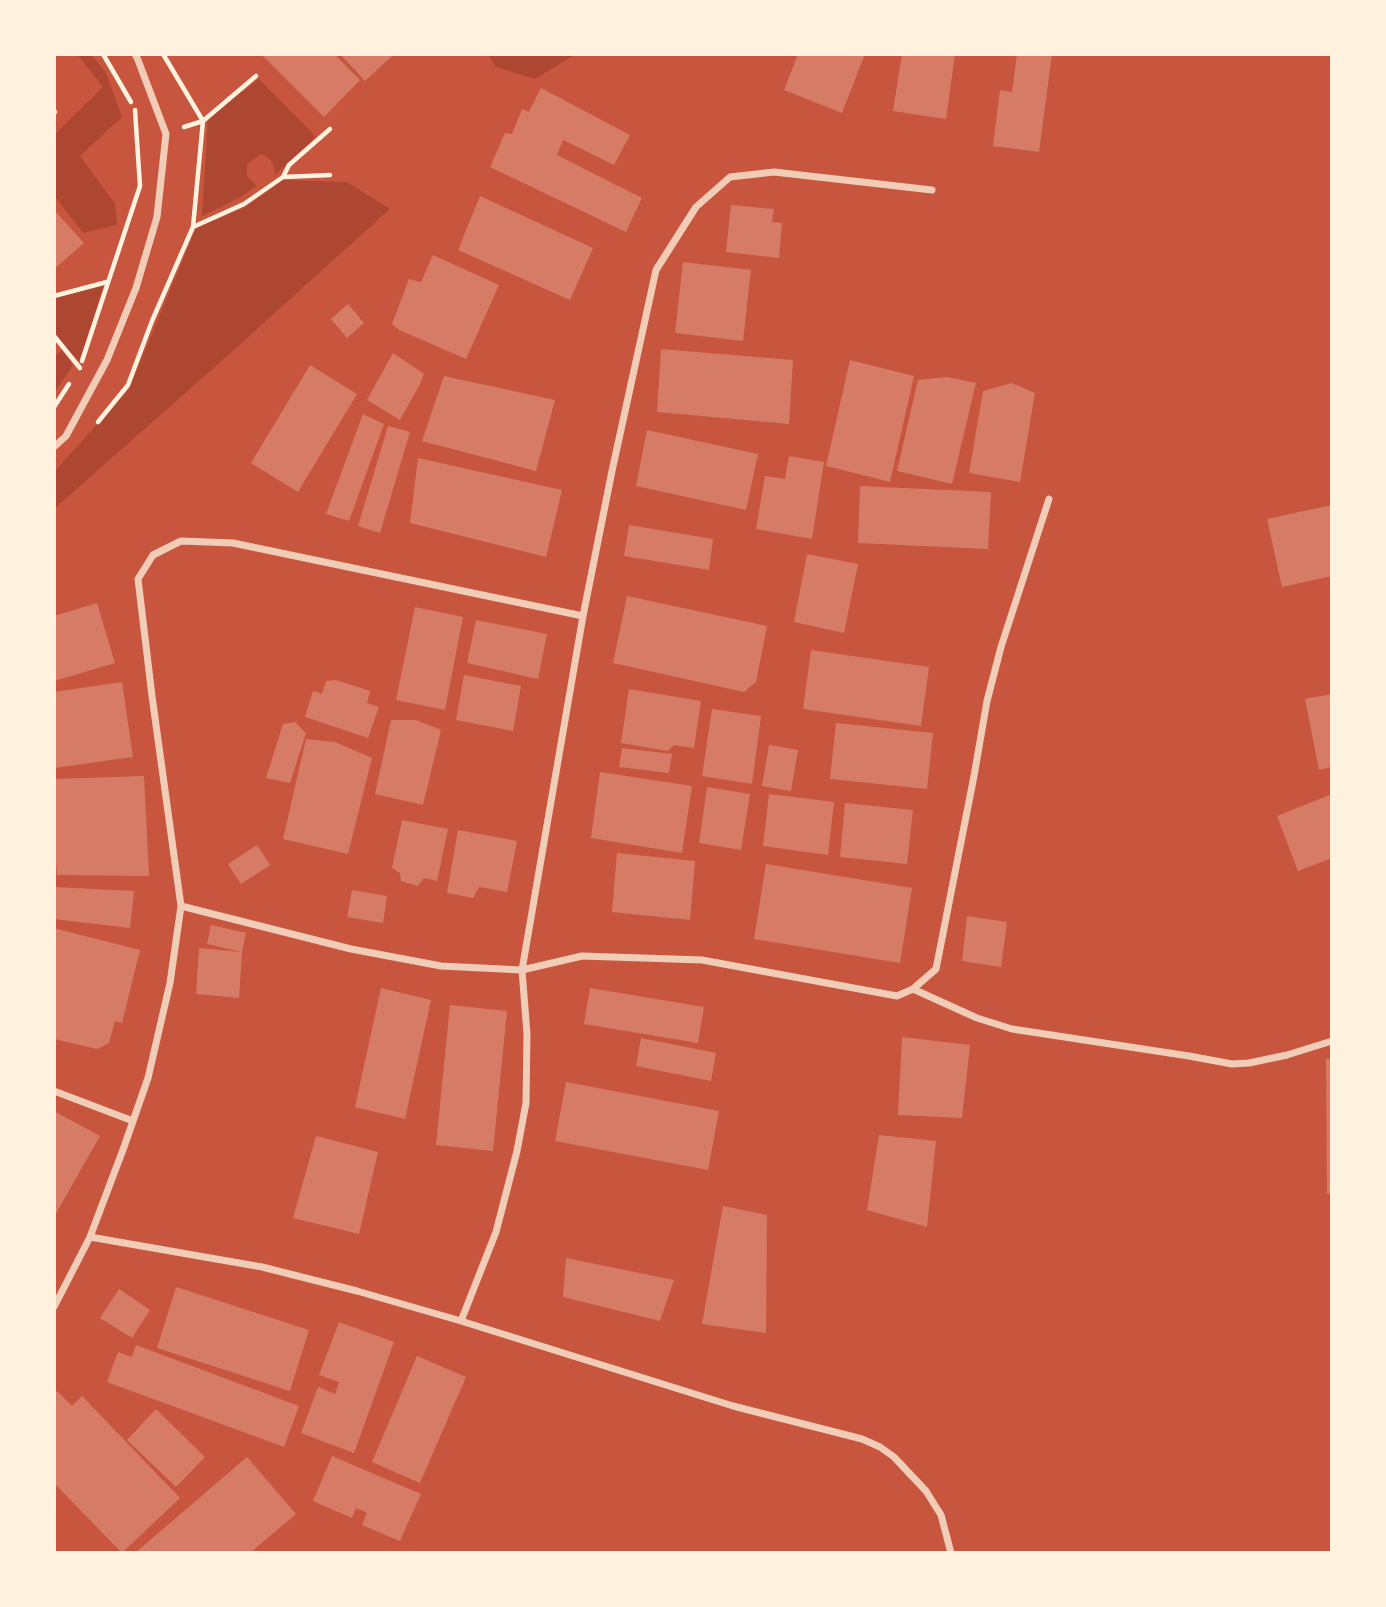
<!DOCTYPE html>
<style>
body{margin:0}
#map{position:relative;width:1386px;height:1607px;overflow:hidden;background:#c8553d;font-family:"Source Sans 3",sans-serif}
canvas{display:block}
.frame{position:absolute;inset:0;border:56px solid #fff3e0;pointer-events:none}
</style>
<div id="map">
<canvas width="1386" height="1607"></canvas>
<div class="frame"></div>
</div>
<script>
const context = document.querySelector('canvas').getContext('2d');
context.lineJoin = 'round';
function fillPath(path, color) { context.fillStyle = color; context.fill(path, 'evenodd'); }
function trace(path, color, width, dash) { context.strokeStyle = color; context.lineWidth = width; context.lineCap = dash ? 'butt' : 'round'; context.setLineDash(dash || []); context.stroke(path); }
fillPath(new Path2D(`
 M 77,54 L 91,54 L 106,73 L 122,117 L 80,156 L 115,204 L 117,225 L 83,233 L 54,195 L 54,135 L 103,87 Z
 M 488,54 L 576,54 L 535,79 L 496,67 Z
 M 259,79 L 316,137 L 275,175 C 274,163 272,159 261,154 L 247,164 L 247,176 L 257,186 L 237,199 L 202,216 L 208,118 Z
 M 283,180 L 347,182 L 390,209 L 227,356 L 54,509 L 54,472 L 129,389 L 196,228 L 244,208 Z
 M 104,285 L 79,362 L 54,332 L 54,297 Z
 M 62,350 L 73,365 L 54,393 L 54,357 Z`), '#ae4732');
fillPath(new Path2D(`
 M 261,54 L 334,54 L 360,80 L 324,117 Z
 M 340,54 L 390,54 L 392,56 L 365,81 Z
 M 798,54 L 865,54 L 842,113 L 784,90 Z
 M 902,54 L 955,54 L 946,119 L 893,111 Z
 M 1017,54 L 1052,54 L 1039,152 L 993,146 L 1000,90 L 1012,92 Z
 M 541,88 L 630,135 L 614,165 L 563,140 L 557,155 L 642,198 L 626,232 L 490,167 L 505,133 L 512,134 L 522,109 L 529,112 Z
 M 480,196 L 593,248 L 570,300 L 458,250 Z
 M 731,205 L 774,209 L 772,222 L 782,223 L 779,258 L 726,252 Z
 M 54,210 L 84,243 L 54,269 Z
 M 433,255 L 499,285 L 466,359 L 399,330 L 392,324 L 409,279 L 421,282 Z
 M 683,262 L 751,270 L 743,341 L 675,333 Z
 M 348,304 L 364,323 L 347,338 L 331,319 Z
 M 661,349 L 793,360 L 789,424 L 657,412 Z
 M 393,353 L 424,374 L 420,384 L 400,420 L 367,400 Z
 M 850,360 L 914,376 L 890,482 L 826,466 Z
 M 310,365 L 357,394 L 298,492 L 251,463 Z
 M 444,376 L 555,400 L 536,471 L 422,441 Z
 M 947,377 L 976,383 L 952,484 L 897,471 L 918,380 Z
 M 1012,383 L 1035,393 L 1020,482 L 969,473 L 983,391 Z
 M 363,414 L 384,424 L 349,521 L 326,514 Z
 M 388,426 L 410,432 L 380,533 L 358,526 Z
 M 647,430 L 758,454 L 746,510 L 636,486 Z
 M 789,456 L 824,462 L 812,539 L 756,529 L 765,476 L 785,479 Z
 M 418,458 L 562,490 L 546,557 L 410,523 Z
 M 860,486 L 991,492 L 988,549 L 858,543 Z
 M 1332,505 L 1332,576 L 1282,587 L 1267,519 Z
 M 629,525 L 713,539 L 709,570 L 624,556 Z
 M 807,554 L 858,564 L 844,633 L 794,622 Z
 M 627,596 L 767,626 L 756,682 L 744,692 L 613,663 Z
 M 97,603 L 115,663 L 54,681 L 54,616 Z
 M 415,607 L 463,617 L 445,710 L 396,700 Z
 M 476,620 L 547,634 L 538,679 L 467,663 Z
 M 811,650 L 929,667 L 921,726 L 803,709 Z
 M 464,675 L 521,686 L 513,731 L 456,720 Z
 M 336,680 L 370,691 L 367,703 L 379,707 L 368,738 L 305,717 L 313,691 L 322,694 L 326,681 Z
 M 122,682 L 133,757 L 54,768 L 54,692 Z
 M 629,689 L 701,701 L 694,748 L 674,745 L 668,751 L 621,743 Z
 M 1332,694 L 1332,767 L 1319,770 L 1305,699 Z
 M 712,709 L 761,716 L 752,784 L 702,776 Z
 M 391,720 L 416,720 L 441,730 L 423,805 L 375,794 Z
 M 295,722 L 306,733 L 290,783 L 266,778 L 283,724 Z
 M 836,723 L 933,733 L 927,789 L 830,779 Z
 M 306,739 L 335,742 L 372,758 L 348,854 L 283,839 Z
 M 769,745 L 798,750 L 791,791 L 762,786 Z
 M 622,748 L 672,754 L 669,773 L 619,767 Z
 M 600,772 L 692,786 L 682,853 L 591,838 Z
 M 144,776 L 149,876 L 57,875 L 54,834 L 54,779 Z
 M 707,787 L 750,794 L 741,850 L 699,843 Z
 M 769,794 L 834,802 L 828,855 L 763,846 Z
 M 1332,794 L 1332,858 L 1298,871 L 1277,816 Z
 M 845,803 L 913,810 L 907,864 L 840,857 Z
 M 402,820 L 448,829 L 437,881 L 424,878 L 418,886 L 401,881 L 400,873 L 392,868 Z
 M 458,830 L 517,841 L 507,892 L 479,887 L 473,898 L 447,893 Z
 M 257,845 L 270,865 L 241,884 L 228,864 Z
 M 617,853 L 695,861 L 690,920 L 612,912 Z
 M 766,864 L 912,888 L 900,963 L 754,939 Z
 M 54,887 L 134,891 L 130,928 L 54,919 Z
 M 352,890 L 387,896 L 383,923 L 347,917 Z
 M 967,916 L 1007,922 L 1001,967 L 962,961 Z
 M 211,925 L 246,933 L 242,952 L 207,944 Z
 M 54,928 L 140,950 L 122,1023 L 115,1021 L 109,1043 L 97,1049 L 54,1039 Z
 M 199,948 L 242,952 L 239,998 L 196,994 Z
 M 381,988 L 431,1000 L 405,1119 L 355,1107 Z
 M 590,988 L 704,1007 L 698,1043 L 584,1024 Z
 M 450,1005 L 507,1011 L 493,1151 L 436,1145 Z
 M 902,1037 L 970,1045 L 962,1118 L 898,1115 Z
 M 641,1038 L 716,1053 L 711,1081 L 636,1066 Z
 M 1326,1059 L 1332,1059 L 1332,1194 L 1327,1194 Z
 M 566,1082 L 719,1111 L 708,1170 L 555,1141 Z
 M 54,1111 L 100,1136 L 54,1217 Z
 M 879,1135 L 936,1141 L 927,1227 L 867,1210 Z
 M 316,1136 L 378,1152 L 359,1234 L 293,1218 Z
 M 723,1206 L 767,1215 L 766,1333 L 702,1324 Z
 M 566,1258 L 674,1280 L 660,1321 L 563,1297 Z
 M 176,1287 L 309,1330 L 290,1391 L 157,1348 Z
 M 119,1289 L 150,1310 L 132,1338 L 100,1318 Z
 M 339,1322 L 394,1342 L 354,1453 L 301,1433 L 318,1387 L 335,1394 L 339,1382 L 319,1375 Z
 M 136,1345 L 299,1406 L 284,1447 L 107,1382 L 118,1352 L 132,1357 Z
 M 417,1356 L 466,1377 L 420,1483 L 372,1462 Z
 M 57,1391 L 72,1406 L 82,1396 L 180,1498 L 122,1553 L 54,1483 L 54,1394 Z
 M 156,1409 L 205,1457 L 176,1487 L 127,1440 Z
 M 332,1456 L 421,1494 L 400,1541 L 362,1525 L 367,1513 L 356,1508 L 352,1518 L 313,1501 Z
 M 247,1457 L 296,1514 L 250,1553 L 135,1553 Z`), '#d67c66');
trace(new Path2D(`
 M 103,54 L 131,102
 M 184,127 L 203,121 L 256,76
 M 283,177 L 330,175
 M 193,227 L 244,204 L 283,177 L 289,165 L 330,129
 M 54,296 L 107,282
 M 54,336 L 80,368
 M 82,361 L 140,186 L 135,110
 M 54,407 L 69,384
 M 98,422 L 128,385 L 152,321 L 193,227 L 203,121 L 163,54`), '#fff3e0', 4.5);
trace(new Path2D(`
 M 54,111 L 55,112`), '#f1ccb7', 5);
trace(new Path2D(`
 M 54,447 L 66,436 L 107,360 L 136,288 L 157,217 L 166,134 L 138,60 L 135,54
 M 181,906 L 351,949 L 441,966 L 522,970 L 582,956 L 702,960 L 897,996 L 913,989 L 936,969 L 974,776 L 987,701 L 1001,647 L 1049,499
 M 913,989 L 977,1018 L 1012,1029 L 1189,1056 L 1232,1064 L 1249,1063 L 1287,1055 L 1332,1041
 M 54,1091 L 133,1121
 M 90,1237 L 262,1267 L 357,1291 L 461,1321 L 733,1406 L 862,1439 L 880,1447 L 894,1457 L 926,1491 L 941,1515 L 951,1553
 M 54,1307 L 90,1237 L 124,1147 L 148,1078 L 170,983 L 181,906 L 152,696 L 138,579 L 153,555 L 181,541 L 233,543 L 583,616
 M 461,1321 L 496,1232 L 517,1151 L 526,1103 L 527,1034 L 522,970 L 583,616 L 612,471 L 656,270 L 696,207 L 730,177 L 774,172 L 932,190`), '#f1ccb7', 7);
</script>
